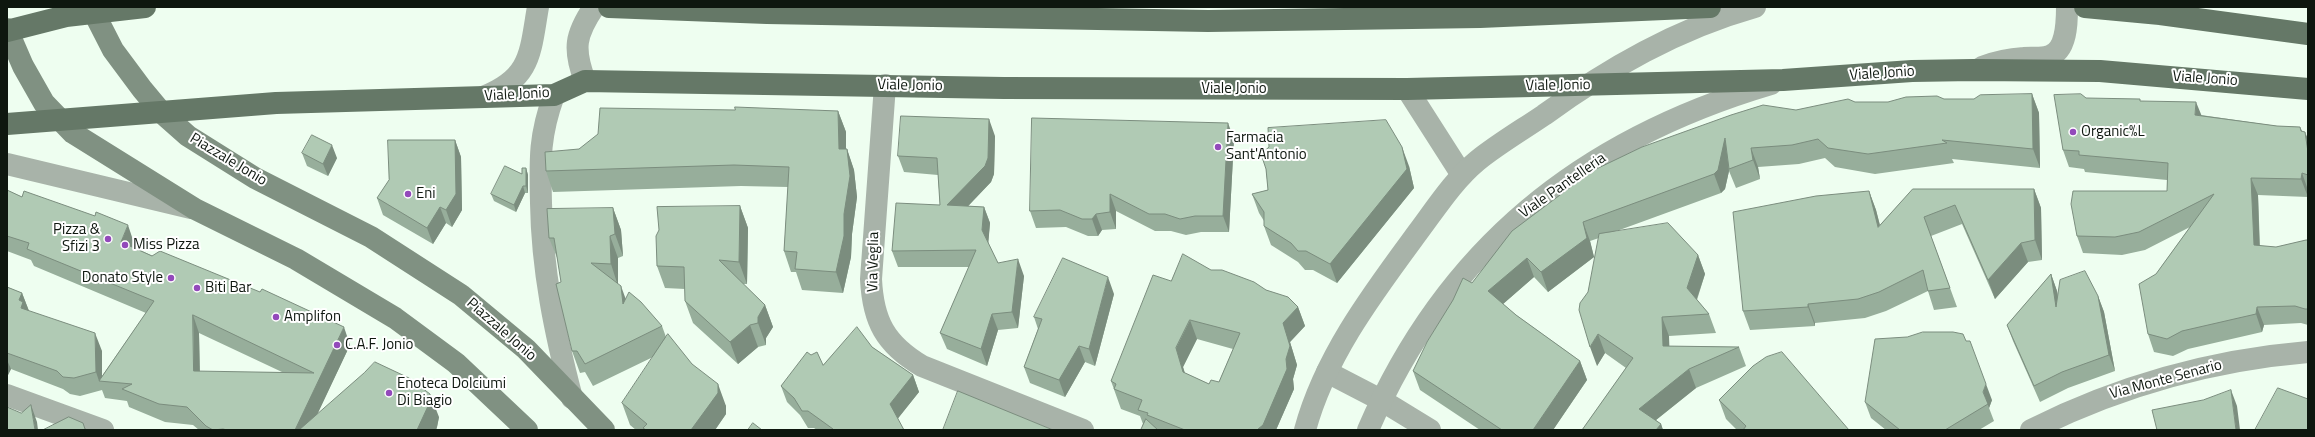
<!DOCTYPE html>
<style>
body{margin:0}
#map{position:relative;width:2315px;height:437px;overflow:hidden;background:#eefef0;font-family:"Titillium Web",sans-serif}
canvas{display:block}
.frame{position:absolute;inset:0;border:8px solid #0e170f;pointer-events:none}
</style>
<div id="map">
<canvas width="2315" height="437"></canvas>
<div class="frame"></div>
</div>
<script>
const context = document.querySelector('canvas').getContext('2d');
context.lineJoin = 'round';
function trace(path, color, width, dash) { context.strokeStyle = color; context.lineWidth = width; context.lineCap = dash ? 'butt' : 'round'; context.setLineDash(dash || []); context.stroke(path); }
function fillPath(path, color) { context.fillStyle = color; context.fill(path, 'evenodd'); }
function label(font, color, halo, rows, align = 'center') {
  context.font = font + ' "Titillium Web",sans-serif'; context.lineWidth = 4; context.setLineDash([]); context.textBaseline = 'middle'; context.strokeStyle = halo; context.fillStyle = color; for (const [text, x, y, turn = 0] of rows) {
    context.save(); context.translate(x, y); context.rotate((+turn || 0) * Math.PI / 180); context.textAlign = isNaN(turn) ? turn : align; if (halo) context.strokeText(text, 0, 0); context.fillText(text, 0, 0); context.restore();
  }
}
trace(new Path2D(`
 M 1982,67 C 1995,62 2009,59 2024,58 C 2032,57 2041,59 2049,56 C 2067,51 2067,22 2067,7
 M 585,81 C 573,49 575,35 594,7
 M 885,85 L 871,279 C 873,321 885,344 922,366 L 1083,430
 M 1407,89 L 1462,175
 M 554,95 C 539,136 540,160 541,203 C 542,270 555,333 572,398
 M 483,97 C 532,78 530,52 538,7
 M 1327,372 L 1381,400 L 1430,430
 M 7,395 L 103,430
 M 2031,430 C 2117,387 2212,360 2308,352`), '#a8b3a9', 22);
trace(new Path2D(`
 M 7,164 L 191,208
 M 1305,430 C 1325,356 1373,293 1418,232 C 1436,208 1454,180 1477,161 C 1498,144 1522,130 1544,115 C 1609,68 1677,29 1755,7
 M 1368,430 C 1447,247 1582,140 1771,84`), '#a8b3a9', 22);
trace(new Path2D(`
 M 91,7 L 113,50 L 142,89 L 162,113 L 188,136 L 255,178 L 371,237 L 461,295 L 526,349 L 604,430
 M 7,29 L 23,66 L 44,103 L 73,133 L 195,209 L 296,259 L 395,318 L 456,363 L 527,430`), '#809182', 22);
trace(new Path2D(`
 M 609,7 L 767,13 L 1208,21 L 1480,17 L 1710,7
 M 2085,7 L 2160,14 L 2308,34
 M 7,31 L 66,16 L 145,7
 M 7,124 L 276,103 L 554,95 L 585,81 L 1004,88 L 1407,89 L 1783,80 L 1912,71 L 1973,70 L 2100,71 L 2308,89`), '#657867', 22);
fillPath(new Path2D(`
 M 2032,94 L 2039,113 L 2040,168 L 1952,159 L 1954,163 L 1875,174 L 1835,167 L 1825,158 L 1799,164 L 1758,167 L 1760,179 L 1736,188 L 1729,171 L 1725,189 L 1721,193 L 1614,232 L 1698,255 L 1705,274 L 1697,300 L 1709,314 L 1716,333 L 1669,336 L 1669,346 L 1739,347 L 1746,366 L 1696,388 L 1656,420 L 1661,424 L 1663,430 L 1582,430 L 1626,368 L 1605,353 L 1597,366 L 1599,238 L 1590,241 L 1594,257 L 1548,292 L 1534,277 L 1503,304 L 1516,315 L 1580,361 L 1587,380 L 1553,430 L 1480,430 L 1420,390 L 1413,371 L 1472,283 L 1512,231 L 1796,110 L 1855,102 L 1888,102 L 1944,99 L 1974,99 Z
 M 2141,101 L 2201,115 L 2277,126 L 2300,127 L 2302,131 L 2308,139 L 2308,197 L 2258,195 L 2260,246 L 2276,247 L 2308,240 L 2308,325 L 2301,323 L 2264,325 L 2262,332 L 2188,349 L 2173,356 L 2154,352 L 2148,334 L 2156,274 L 2190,227 L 2145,250 L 2122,255 L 2083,253 L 2077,236 L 2167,191 L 2167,180 L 2085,172 L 2084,169 L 2069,167 L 2063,150 Z
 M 838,111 L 846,132 L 846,149 L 847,149 L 854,170 L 857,197 L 852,234 L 851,257 L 843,293 L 802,290 L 796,272 L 791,272 L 784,251 L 788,187 L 741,186 L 553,192 L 546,171 L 579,149 Z
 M 995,136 L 994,174 L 991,182 L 968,206 L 984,207 L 990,223 L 988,243 L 998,263 L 1024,276 L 1018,328 L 998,330 L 987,366 L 947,349 L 940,333 L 969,267 L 898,267 L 892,251 L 940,205 L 938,175 L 904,172 L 898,156 Z
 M 1234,139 L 1229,232 L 1201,232 L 1186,235 L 1171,231 L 1155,231 L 1116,211 L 1116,229 L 1102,230 L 1098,236 L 1088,236 L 1066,227 L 1036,228 L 1030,211 Z
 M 455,140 L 461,157 L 462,210 L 452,227 L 446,223 L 433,244 L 383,215 L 377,198 Z
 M 302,153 L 337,158 L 328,176 L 307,166 Z
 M 1409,166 L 1414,188 L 1337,283 L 1313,270 L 1305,270 L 1298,262 L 1271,245 L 1264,226 L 1264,221 L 1259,213 L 1252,194 L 1268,190 L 1266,169 Z
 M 526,168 L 528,175 L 528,193 L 525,193 L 516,212 L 494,201 L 491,194 L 522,174 Z
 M 1913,189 L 2034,189 L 2041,208 L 2042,260 L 2028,262 L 1995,299 L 1962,224 L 1931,236 L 1957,307 L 1934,310 L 1928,291 L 1886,311 L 1865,318 L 1815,323 L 1815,326 L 1750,330 L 1743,311 L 1869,191 L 1876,210 L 1880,225 Z
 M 7,190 L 22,197 L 134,243 L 133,247 L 350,345 L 317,414 L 439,417 L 437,427 L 436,430 L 199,430 L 193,425 L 165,422 L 129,407 L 127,401 L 105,398 L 102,390 L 80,396 L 70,394 L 63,389 L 11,369 L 8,375 L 7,375 L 7,287 L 22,293 L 29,311 L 102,351 L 102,376 L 146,313 L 34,266 L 31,260 L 7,251 ZM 199,333 L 282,372 L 200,372 Z
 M 740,206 L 748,228 L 747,284 L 743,284 L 765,305 L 773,327 L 766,338 L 766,345 L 758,347 L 738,364 L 693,323 L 685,301 L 685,289 L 665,288 L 657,266 Z
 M 613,208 L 621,230 L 623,256 L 618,258 L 618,284 L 625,299 L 662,326 L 666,337 L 692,364 L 726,406 L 726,414 L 715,430 L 636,430 L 630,425 L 622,403 L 653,357 L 593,386 L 585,372 L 580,373 L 572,351 L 558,260 L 549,238 Z
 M 2051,274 L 2057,291 L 2058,298 L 2098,296 L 2104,312 L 2115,371 L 2068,388 L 2040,402 L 2013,341 L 2007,325 Z
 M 1171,281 L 1266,290 L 1298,307 L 1305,326 L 1290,342 L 1297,365 L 1293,379 L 1294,389 L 1276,430 L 1141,430 L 1143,424 L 1140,416 L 1121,409 L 1111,381 ZM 1197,339 L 1233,349 L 1219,382 L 1209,384 L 1185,373 L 1183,367 Z
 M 1114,294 L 1095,366 L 1085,362 L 1065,397 L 1030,383 L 1024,367 L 1038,329 L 1034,317 Z
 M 872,347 L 913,375 L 919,392 L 897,419 L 904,430 L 817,430 L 814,428 L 808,428 L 800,415 L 787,402 L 781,386 L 811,355 L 823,365 Z
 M 1719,400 L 1849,430 L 1737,430 L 1726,419 Z
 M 1992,400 L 1989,408 L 1994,421 L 1979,430 L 1886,430 L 1871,418 L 1865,402 Z`), '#97ae9b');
fillPath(new Path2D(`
 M 2032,94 L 2039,113 L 2040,168 L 2033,149 Z
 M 2196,102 L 2203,119 L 2195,115 Z
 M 838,111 L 846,132 L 846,169 L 839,149 Z
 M 989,119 L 995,136 L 994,174 L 991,182 L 953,222 L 947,205 Z
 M 1228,123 L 1234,139 L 1229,232 L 1223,216 Z
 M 2300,127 L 2307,145 L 2305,132 L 2308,139 L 2308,152 Z
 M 1725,138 L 1729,171 L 1725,189 L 1721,193 L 1714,174 Z
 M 455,140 L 461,157 L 462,210 L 452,227 L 446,210 Z
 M 332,145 L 337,158 L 328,176 L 323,164 Z
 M 1402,147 L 1409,166 L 1414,188 L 1337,283 L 1330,264 Z
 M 1751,148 L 1758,167 L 1760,179 L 1753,160 Z
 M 847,149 L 854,170 L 857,197 L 852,234 L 851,257 L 843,293 L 836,272 L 844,214 Z
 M 526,168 L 528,175 L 528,193 L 526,186 Z
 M 2302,173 L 2308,190 L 2308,197 L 2301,179 Z
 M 2251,178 L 2258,195 L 2260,263 L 2254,245 Z
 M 523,186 L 525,193 L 516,212 L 514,205 Z
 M 2034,189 L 2041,208 L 2042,260 L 2035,240 Z
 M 1869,191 L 1876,210 L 1885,246 L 1878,227 Z
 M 1110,194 L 1116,211 L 1116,229 L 1110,212 Z
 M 740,206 L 748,228 L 747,284 L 739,262 Z
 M 440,207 L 446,223 L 433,244 L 427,228 Z
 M 984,207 L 990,223 L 988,247 L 982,230 Z
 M 613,208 L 621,230 L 623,256 L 615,234 Z
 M 1096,214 L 1102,230 L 1098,236 L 1092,219 Z
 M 1583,222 L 1590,241 L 1594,257 L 1548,292 L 1541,272 Z
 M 128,225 L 134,243 L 127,259 L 121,242 Z
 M 610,236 L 618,258 L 618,286 L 611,264 Z
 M 2021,243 L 2028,262 L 1995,299 L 1988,280 Z
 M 1698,255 L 1705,274 L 1694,307 L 1687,288 Z
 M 1527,258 L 1534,277 L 1495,311 L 1488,291 Z
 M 1018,259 L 1024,276 L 1018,328 L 1012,312 Z
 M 2051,274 L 2057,291 L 2062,324 L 2056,307 Z
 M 1108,277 L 1114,294 L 1095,366 L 1089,349 Z
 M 621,286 L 629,308 L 623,304 Z
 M 22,293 L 29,311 L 28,326 L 19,300 Z
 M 2098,296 L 2104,312 L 2115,371 L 2109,355 Z
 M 1808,304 L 1815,323 L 1815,326 L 1808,307 Z
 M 765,305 L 773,327 L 766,338 L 766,345 L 758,323 L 758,317 Z
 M 1298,307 L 1305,326 L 1290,342 L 1297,365 L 1293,379 L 1294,389 L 1276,430 L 1257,430 L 1283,323 Z
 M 2257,307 L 2264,325 L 2262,332 L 2256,314 Z
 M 992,314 L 998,330 L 987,366 L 981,349 Z
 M 193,315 L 199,333 L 200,389 L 194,371 Z
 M 1662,317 L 1669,336 L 1670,365 L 1663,346 Z
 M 1190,320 L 1197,339 L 1183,367 L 1190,391 L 1183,372 L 1176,348 Z
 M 750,325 L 758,347 L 738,364 L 730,342 Z
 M 344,327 L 350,345 L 310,430 L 295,430 Z
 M 95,333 L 102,351 L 102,381 L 99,381 L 96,372 Z
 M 1598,334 L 1605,353 L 1597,366 L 1590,347 Z
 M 1079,346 L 1085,362 L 1065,397 L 1059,380 Z
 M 7,360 L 11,369 L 8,375 L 7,372 Z
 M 1580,361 L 1587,380 L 1553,430 L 1533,430 Z
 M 1689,369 L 1696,388 L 1646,428 L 1639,409 Z
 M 913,375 L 919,392 L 896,421 L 890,404 Z
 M 718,384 L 726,406 L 726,414 L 715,430 L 691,430 Z
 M 1986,384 L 1992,400 L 1989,408 L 1994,421 L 1983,392 Z
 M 2231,390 L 2237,406 L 2240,430 L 2236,430 Z
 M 430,394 L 439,417 L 437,427 L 436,430 L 417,430 Z
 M 31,405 L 37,422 L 38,430 L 35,430 Z
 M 1661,424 L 1663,430 L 1656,430 Z`), '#7b8d7e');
const building = new Path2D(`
 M 2032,94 L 2033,149 L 1942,140 L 1947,143 L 1868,154 L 1828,148 L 1818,139 L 1792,145 L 1751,148 L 1753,160 L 1729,169 L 1725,138 L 1718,170 L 1714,174 L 1583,222 L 1587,238 L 1541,272 L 1527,258 L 1488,291 L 1516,315 L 1580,361 L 1533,430 L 1502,430 L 1413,371 L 1427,342 L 1453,300 L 1463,278 L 1472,283 L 1512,231 L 1592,171 L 1642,147 L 1731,115 L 1763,105 L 1796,110 L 1848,99 L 1855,102 L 1888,102 L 1906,97 L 1937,96 L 1944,99 L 1974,99 L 1980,95 Z
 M 2081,94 L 2086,98 L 2140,99 L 2140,101 L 2196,102 L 2195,115 L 2277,126 L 2300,127 L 2301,131 L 2305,132 L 2308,152 L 2308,175 L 2302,173 L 2301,179 L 2251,178 L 2254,245 L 2276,247 L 2306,240 L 2308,240 L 2308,309 L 2305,309 L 2295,306 L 2257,307 L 2256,314 L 2182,331 L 2167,339 L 2148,334 L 2139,284 L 2156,274 L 2214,194 L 2139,232 L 2115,237 L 2077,236 L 2071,204 L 2073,191 L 2167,191 L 2168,163 L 2079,155 L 2079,151 L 2063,150 L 2054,95 Z
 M 735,107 L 838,111 L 839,149 L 847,149 L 850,176 L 844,214 L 844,236 L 836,272 L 795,269 L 797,252 L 784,251 L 789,167 L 734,165 L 546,171 L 545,152 L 579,149 L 598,134 L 600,108 L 735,110 Z
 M 901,116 L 989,119 L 988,158 L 985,166 L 947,205 L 984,207 L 982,230 L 998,263 L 1018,259 L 1012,312 L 992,314 L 981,349 L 940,333 L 976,250 L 892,251 L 896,203 L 940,205 L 937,158 L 898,156 Z
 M 1032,118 L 1228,123 L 1223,216 L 1195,216 L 1180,219 L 1165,214 L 1149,214 L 1110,194 L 1110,212 L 1096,214 L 1092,219 L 1082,219 L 1060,210 L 1030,211 Z
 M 1386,120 L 1402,147 L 1407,169 L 1330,264 L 1306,251 L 1298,251 L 1291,243 L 1264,226 L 1264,212 L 1252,194 L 1268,190 L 1266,169 L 1261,154 L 1269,147 L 1268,128 Z
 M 312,135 L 332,145 L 323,164 L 302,153 Z
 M 388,140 L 455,140 L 456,194 L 446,210 L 440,207 L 427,228 L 377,198 L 389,180 Z
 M 505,166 L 522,174 L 522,168 L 526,168 L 526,186 L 523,186 L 514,205 L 491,194 Z
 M 1913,189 L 2034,189 L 2035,240 L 2021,243 L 1988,280 L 1955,205 L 1924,217 L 1950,288 L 1928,291 L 1923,270 L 1879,292 L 1858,299 L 1808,304 L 1808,307 L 1743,311 L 1733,212 L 1816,196 L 1869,191 L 1878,227 Z
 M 7,190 L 22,197 L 24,191 L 95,216 L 96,212 L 128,225 L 121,242 L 152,256 L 160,251 L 260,292 L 262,289 L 344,327 L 295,430 L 227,430 L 223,429 L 213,430 L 206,426 L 187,407 L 159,404 L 122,389 L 132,384 L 99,381 L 154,301 L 27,249 L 29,243 L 7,236 ZM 193,315 L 314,373 L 194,371 Z
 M 740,206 L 739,262 L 719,260 L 765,305 L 758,317 L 758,323 L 750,325 L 730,342 L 685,301 L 684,267 L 657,266 L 656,236 L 659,230 L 657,207 Z
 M 613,208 L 615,234 L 610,236 L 611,264 L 591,263 L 621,286 L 623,304 L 629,292 L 641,302 L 662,326 L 585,364 L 577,351 L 572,351 L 556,284 L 561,282 L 554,238 L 549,238 L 547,209 Z
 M 1668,223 L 1698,255 L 1687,288 L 1709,314 L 1662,317 L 1663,346 L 1739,347 L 1689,369 L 1639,409 L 1661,424 L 1656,430 L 1582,430 L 1633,358 L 1598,334 L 1590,347 L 1579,310 L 1580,303 L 1588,292 L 1599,234 Z
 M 1183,254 L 1211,270 L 1222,270 L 1254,282 L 1266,290 L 1288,297 L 1298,307 L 1283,323 L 1290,346 L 1286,359 L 1287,369 L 1263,425 L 1258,429 L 1257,430 L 1185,430 L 1147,415 L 1148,413 L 1138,410 L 1142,400 L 1114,389 L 1116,384 L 1111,381 L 1153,275 L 1171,281 ZM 1190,320 L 1240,333 L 1219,382 L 1211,380 L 1209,384 L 1183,372 L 1176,348 Z
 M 1063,258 L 1108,277 L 1089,349 L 1079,346 L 1059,380 L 1024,367 L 1042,319 L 1034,317 Z
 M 2085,271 L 2098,296 L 2109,355 L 2062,372 L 2034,386 L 2007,325 L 2051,274 L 2056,307 L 2060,280 Z
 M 7,287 L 22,293 L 19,300 L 23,302 L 21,308 L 95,333 L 96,372 L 74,378 L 63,377 L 57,371 L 7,353 Z
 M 857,327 L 872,347 L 913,375 L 890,404 L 904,430 L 832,430 L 833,429 L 808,411 L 802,411 L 794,398 L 781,386 L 807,352 L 811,355 L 817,352 L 823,365 Z
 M 1923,332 L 1953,332 L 1963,334 L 1966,341 L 1970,341 L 1986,384 L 1983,392 L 1988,404 L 1945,430 L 1900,430 L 1865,402 L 1875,339 L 1907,337 Z
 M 668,334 L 692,364 L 718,384 L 718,393 L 691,430 L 646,430 L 643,428 L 647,424 L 622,403 Z
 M 1782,352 L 1849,430 L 1743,430 L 1746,426 L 1719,400 L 1753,366 L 1766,357 Z
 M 375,362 L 409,378 L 430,394 L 429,404 L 417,430 L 299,430 L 364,373 Z
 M 2278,388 L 2308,399 L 2308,430 L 2255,430 Z
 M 2231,390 L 2236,430 L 2157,430 L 2152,410 L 2203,400 Z
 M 958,391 L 1053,430 L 943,430 Z
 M 31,405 L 35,430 L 7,430 L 7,407 L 21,413 Z
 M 69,417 L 83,423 L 85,429 L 88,430 L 43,430 Z
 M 1146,419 L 1158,430 L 1141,430 Z
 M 753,423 L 762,430 L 748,430 Z`);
fillPath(building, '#b0cab4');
trace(building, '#7b8d7e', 1);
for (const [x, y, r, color] of [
 [2073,132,4,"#9349bb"],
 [1218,147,4,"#9349bb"],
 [408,194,4,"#9349bb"],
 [108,239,4,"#9349bb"],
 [125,245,4,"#9349bb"],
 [171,278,4,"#9349bb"],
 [197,288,4,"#9349bb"],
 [276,317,4,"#9349bb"],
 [337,345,4,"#9349bb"],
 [389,393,4,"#9349bb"]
]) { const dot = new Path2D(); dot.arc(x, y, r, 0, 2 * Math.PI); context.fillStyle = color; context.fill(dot); trace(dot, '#fff', 1.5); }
label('15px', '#0e170f', '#fff', [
 ["Viale Jonio",1882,74,-4],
 ["Viale Jonio",2205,79,4],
 ["Viale Jonio",910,86,1],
 ["Viale Jonio",1558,86,-1],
 ["Viale Jonio",1234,89],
 ["Viale Jonio",517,95,-3],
 ["Piazzale Jonio",228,160,31],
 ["Viale Pantelleria",1563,186,-35],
 ["Via Veglia",874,262,-89],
 ["Piazzale Jonio",501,330,41],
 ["Via Monte Senario",2166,380,-15]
]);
label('15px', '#0e170f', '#fff', [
 ["Organic%L",2081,132],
 ["Farmacia",1226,138],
 ["Sant'Antonio",1226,155],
 ["Eni",416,194],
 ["Pizza &",100,230,"right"],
 ["Sfizi 3",100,247,"right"],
 ["Miss Pizza",133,245],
 ["Donato Style",163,278,"right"],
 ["Biti Bar",205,288],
 ["Amplifon",284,317],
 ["C.A.F. Jonio",345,345],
 ["Enoteca Dolciumi",397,384],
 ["Di Biagio",397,401]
], 'left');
</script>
